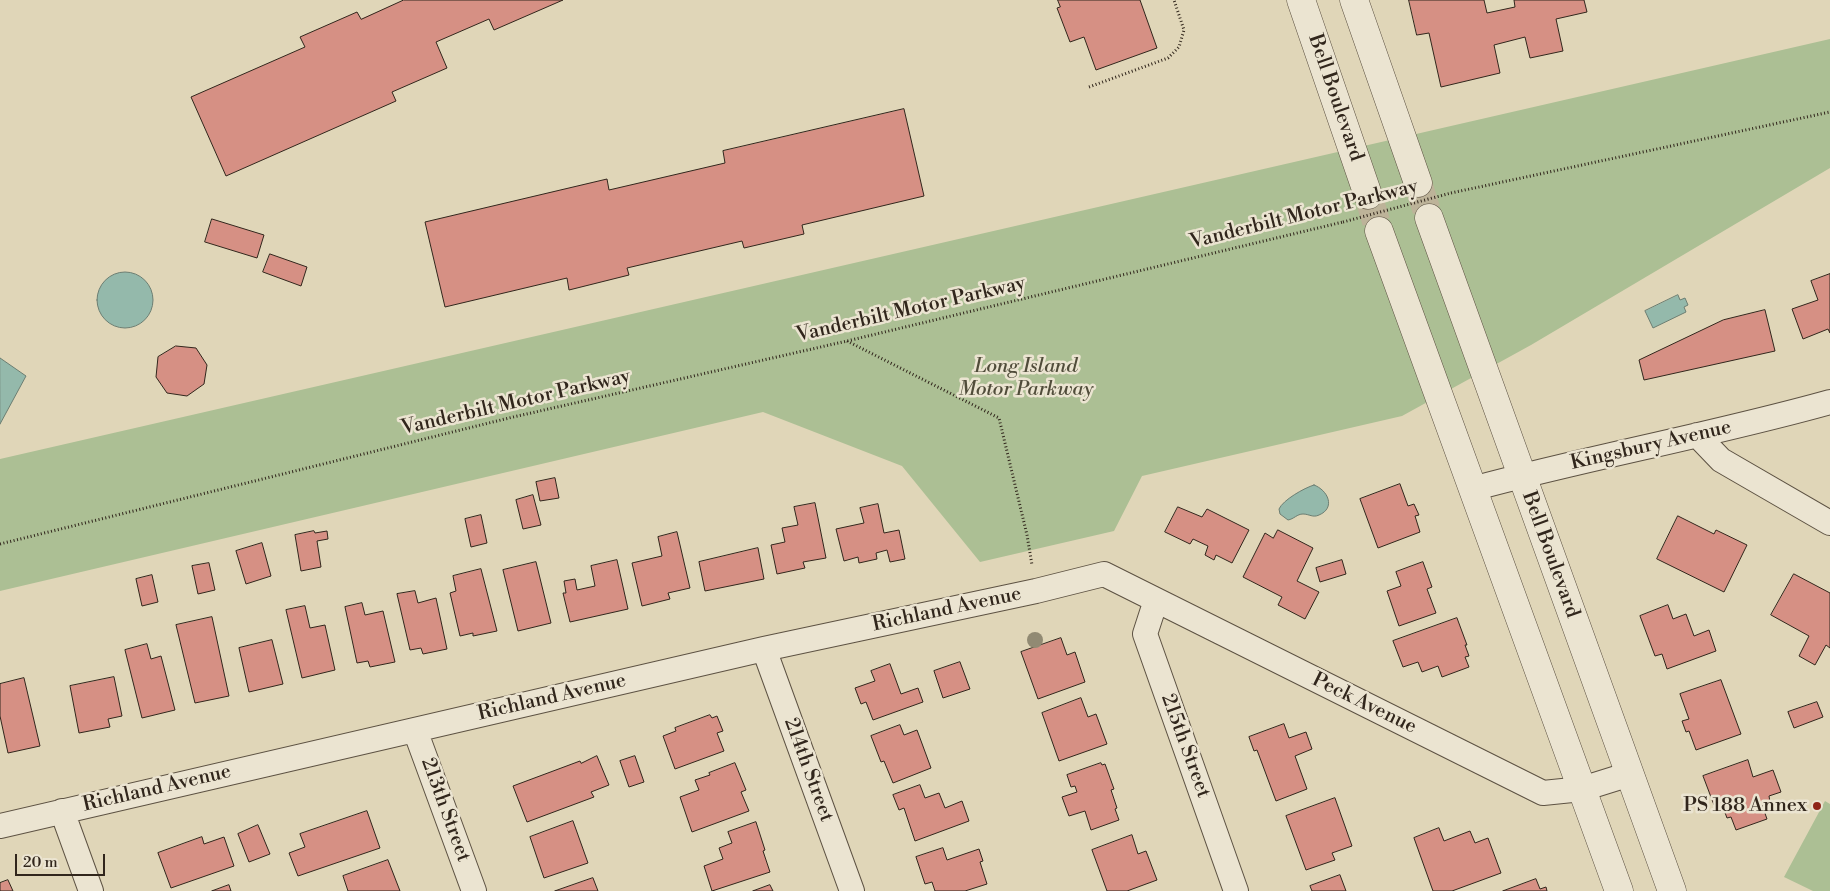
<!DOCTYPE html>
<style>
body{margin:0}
#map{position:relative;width:1830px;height:891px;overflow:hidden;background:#e0d6b8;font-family:"Libre Bodoni",serif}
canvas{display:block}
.scale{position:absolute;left:15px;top:854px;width:90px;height:22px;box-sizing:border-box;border:2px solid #31261c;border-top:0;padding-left:6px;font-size:15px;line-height:18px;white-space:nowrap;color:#31261c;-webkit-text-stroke:4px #ebe4d1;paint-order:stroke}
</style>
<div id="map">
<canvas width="1830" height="891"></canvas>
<div class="scale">20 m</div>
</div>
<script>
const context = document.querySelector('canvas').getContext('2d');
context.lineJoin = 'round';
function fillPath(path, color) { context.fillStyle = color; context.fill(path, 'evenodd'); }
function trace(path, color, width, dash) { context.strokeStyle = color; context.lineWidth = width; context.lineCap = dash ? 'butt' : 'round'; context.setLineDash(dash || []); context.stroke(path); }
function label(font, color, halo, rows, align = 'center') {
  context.font = font + ' "Libre Bodoni",serif'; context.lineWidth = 5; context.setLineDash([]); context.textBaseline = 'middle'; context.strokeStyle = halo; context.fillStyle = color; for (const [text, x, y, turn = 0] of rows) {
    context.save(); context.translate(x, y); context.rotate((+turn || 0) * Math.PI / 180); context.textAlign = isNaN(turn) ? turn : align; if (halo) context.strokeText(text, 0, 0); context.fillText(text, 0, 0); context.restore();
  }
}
fillPath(new Path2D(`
 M 1830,39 L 1830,168 L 1531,345 L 1402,416 L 1142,476 L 1114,531 L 980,562 L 902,466 L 763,412 L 0,591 L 0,459 Z
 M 1825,801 L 1830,804 L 1830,891 L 1813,891 L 1784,877 Z`), '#acbf94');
const water = new Path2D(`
 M97 300a28 28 0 1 1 56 0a28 28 0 1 1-56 0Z
 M 1678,295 L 1680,300 L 1685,298 L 1688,305 L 1684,307 L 1686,312 L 1653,328 L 1645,311 Z
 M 0,358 L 26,376 L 0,424 Z
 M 1314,485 C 1328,490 1336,508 1319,515 C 1313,518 1309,514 1303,514 C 1297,514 1294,519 1288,520 L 1280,514 L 1279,509 C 1283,500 1304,488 1314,485 Z`);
fillPath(water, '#94b9ab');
trace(water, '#6c7e72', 1);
const building = new Path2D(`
 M 404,0 L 563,0 L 494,30 L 489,19 L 436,42 L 447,68 L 392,92 L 396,101 L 226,176 L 191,97 L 305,47 L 300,37 L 357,12 L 361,19 Z
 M 1058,0 L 1140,0 L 1157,48 L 1096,70 L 1084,37 L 1070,42 L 1057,8 L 1060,7 Z
 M 1409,0 L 1484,0 L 1487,13 L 1515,7 L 1514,0 L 1584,0 L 1587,12 L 1556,19 L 1563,51 L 1530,58 L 1525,37 L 1494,45 L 1500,73 L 1441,87 L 1429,33 L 1417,35 Z
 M 904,109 L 924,196 L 802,225 L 804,234 L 744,248 L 742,241 L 627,268 L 629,275 L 569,290 L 567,278 L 445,307 L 425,222 L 607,179 L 609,190 L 725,163 L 723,151 Z
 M 212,219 L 264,235 L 257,258 L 205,242 Z
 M 270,254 L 307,267 L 301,286 L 263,272 Z
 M 1830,274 L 1830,333 L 1828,329 L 1803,339 L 1792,309 L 1818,300 L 1811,281 Z
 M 1765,310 L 1775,351 L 1644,380 L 1639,360 L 1723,320 Z
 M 176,346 L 196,348 L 207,365 L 204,384 L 187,396 L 167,393 L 156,377 L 158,357 Z
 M 555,478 L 559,498 L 540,501 L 536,482 Z
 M 1400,484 L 1408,506 L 1414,504 L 1419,515 L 1415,516 L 1420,532 L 1378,548 L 1360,499 Z
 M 533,495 L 541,525 L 523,529 L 516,500 Z
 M 815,503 L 826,558 L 803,562 L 805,568 L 777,574 L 771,545 L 785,542 L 782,528 L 798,525 L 794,507 Z
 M 878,504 L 884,533 L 899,530 L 905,559 L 890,562 L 887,550 L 876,553 L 877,559 L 859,563 L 858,557 L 844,561 L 836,529 L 864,523 L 860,508 Z
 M 1178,507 L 1202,517 L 1207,509 L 1249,530 L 1232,563 L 1216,555 L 1214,560 L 1205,555 L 1208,546 L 1193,539 L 1190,544 L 1165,532 Z
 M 481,515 L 487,543 L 471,547 L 465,519 Z
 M 1678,516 L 1714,534 L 1716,530 L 1747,545 L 1724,592 L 1657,559 Z
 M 1278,530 L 1313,548 L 1297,581 L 1319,592 L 1305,619 L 1278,605 L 1282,597 L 1243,577 L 1265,533 L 1273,538 Z
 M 314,531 L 315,533 L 327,531 L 328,539 L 317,541 L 321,567 L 301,571 L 295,535 Z
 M 677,532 L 690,588 L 668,593 L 670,599 L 642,606 L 632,563 L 662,556 L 658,537 Z
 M 262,543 L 271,576 L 246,584 L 236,551 Z
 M 758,548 L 764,579 L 705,591 L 699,562 Z
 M 617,560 L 628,609 L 570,622 L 563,593 L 566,593 L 564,581 L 575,579 L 577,590 L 595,586 L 591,566 Z
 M 1342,560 L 1346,574 L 1320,582 L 1316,568 Z
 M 536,562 L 551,623 L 518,631 L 503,570 Z
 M 1423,562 L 1432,587 L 1427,589 L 1436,613 L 1399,626 L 1387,591 L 1401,586 L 1396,572 Z
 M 209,563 L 215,590 L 198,594 L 192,566 Z
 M 481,569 L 497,631 L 473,636 L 473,633 L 460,636 L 450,593 L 456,591 L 453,576 Z
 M 1794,574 L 1830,593 L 1830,648 L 1826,645 L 1815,665 L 1799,656 L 1809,636 L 1771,615 Z
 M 152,575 L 158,602 L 142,606 L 136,579 Z
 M 415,591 L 418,603 L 436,598 L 447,649 L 423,654 L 421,648 L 410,650 L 397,594 Z
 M 362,603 L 365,615 L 383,611 L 395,662 L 370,667 L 368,661 L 357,663 L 345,607 Z
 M 1668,605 L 1673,619 L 1686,614 L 1694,636 L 1709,630 L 1716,651 L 1667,669 L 1662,654 L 1655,656 L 1640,616 Z
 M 305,606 L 310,628 L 325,625 L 335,670 L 302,678 L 286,610 Z
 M 212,617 L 229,696 L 195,703 L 176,625 Z
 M 1457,618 L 1467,645 L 1465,645 L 1469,656 L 1465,657 L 1469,667 L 1442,677 L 1438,666 L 1422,672 L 1418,662 L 1403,667 L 1393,641 Z
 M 1061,638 L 1067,655 L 1075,652 L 1085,682 L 1038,699 L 1021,652 Z
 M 272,640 L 283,684 L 249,692 L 239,648 Z
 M 147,644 L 151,659 L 161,656 L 175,710 L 142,718 L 125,650 Z
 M 960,662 L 970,689 L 943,698 L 934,671 Z
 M 890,664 L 901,694 L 918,688 L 923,702 L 873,720 L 866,702 L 861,704 L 855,688 L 875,681 L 871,671 Z
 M 114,677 L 122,716 L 108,719 L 110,727 L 79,733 L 70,686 Z
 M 24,678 L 40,746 L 8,753 L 0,716 L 0,684 Z
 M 1721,680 L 1741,734 L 1696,750 L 1689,731 L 1686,732 L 1682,721 L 1689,719 L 1680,694 Z
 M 1081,698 L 1088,717 L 1096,714 L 1107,744 L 1059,761 L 1042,713 Z
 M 1817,702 L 1823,717 L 1794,728 L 1788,712 Z
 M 710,715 L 712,718 L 717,716 L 723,731 L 717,733 L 724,751 L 675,769 L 663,736 L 676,731 L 675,728 Z
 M 1284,724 L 1289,738 L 1306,732 L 1312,749 L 1295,756 L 1307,789 L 1276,801 L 1257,750 L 1254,751 L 1249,737 Z
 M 900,725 L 904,735 L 917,730 L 931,768 L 893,783 L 884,761 L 881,762 L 871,736 Z
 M 597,756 L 609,785 L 591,792 L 594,797 L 527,822 L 513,786 L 580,761 L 581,763 Z
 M 635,756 L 644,782 L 629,787 L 620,761 Z
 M 1748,760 L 1753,777 L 1773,770 L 1781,792 L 1769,796 L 1770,802 L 1762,805 L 1767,819 L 1736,830 L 1731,817 L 1727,818 L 1721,802 L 1714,805 L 1703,776 Z
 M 735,763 L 746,790 L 741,792 L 749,811 L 692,832 L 680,797 L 699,790 L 695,780 L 710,775 L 709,773 Z
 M 1101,763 L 1102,765 L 1105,764 L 1114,789 L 1111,790 L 1117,808 L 1115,809 L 1119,820 L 1091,830 L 1085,811 L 1069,816 L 1062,797 L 1077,792 L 1075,786 L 1071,787 L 1067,775 Z
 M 920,785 L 925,798 L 939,793 L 945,808 L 962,801 L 969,821 L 915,841 L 904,808 L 899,810 L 893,795 Z
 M 1335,798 L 1352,846 L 1332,853 L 1335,860 L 1306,870 L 1286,816 Z
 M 367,811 L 380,848 L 298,876 L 289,853 L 305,847 L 300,834 Z
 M 573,821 L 588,863 L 544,878 L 530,837 Z
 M 756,822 L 765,850 L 763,851 L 770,872 L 712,891 L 704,866 L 723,859 L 719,848 L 732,843 L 728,832 Z
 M 258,825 L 270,854 L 249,862 L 238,834 Z
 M 1439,828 L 1444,841 L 1470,831 L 1475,843 L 1488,838 L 1501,873 L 1452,891 L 1433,891 L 1414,838 Z
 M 1132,835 L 1138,854 L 1146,851 L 1157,880 L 1127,891 L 1107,891 L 1092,850 Z
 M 202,837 L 204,844 L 224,837 L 234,866 L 171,888 L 158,853 Z
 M 943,848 L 947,860 L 979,849 L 983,861 L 980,862 L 987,884 L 965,891 L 935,891 L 932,882 L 925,884 L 916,857 Z
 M 388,860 L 400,891 L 348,891 L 343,876 Z
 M 1340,875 L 1346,891 L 1312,891 L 1310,886 Z
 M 593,878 L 598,891 L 555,891 Z
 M 1536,879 L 1540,889 L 1546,887 L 1547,891 L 1503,891 Z
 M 8,880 L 13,891 L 0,891 L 0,883 Z
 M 229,885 L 231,891 L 212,891 Z
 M 770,885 L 773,891 L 753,891 Z`);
fillPath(building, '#d69084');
trace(building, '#31261c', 1);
trace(new Path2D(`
 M 1418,183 L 1429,218
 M 1368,195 L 1379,231`), '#bdb399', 28, [28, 14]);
const minor = new Path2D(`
 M 1697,435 L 1721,460 L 1830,523
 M 1472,489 C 1590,457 1712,435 1830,402
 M 1156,600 L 1145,634 L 1236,891
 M 764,649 L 852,891
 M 415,730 L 474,891
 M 62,811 L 91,891
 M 0,826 L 764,649 L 1036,591 L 1104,574 L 1543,793 L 1582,789 L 1630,774`);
const tertiary = new Path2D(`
 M 1301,0 L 1368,195
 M 1354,0 L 1418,183
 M 1429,218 L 1672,891
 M 1379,231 L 1619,891`);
trace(minor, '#5d5243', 26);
trace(tertiary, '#5d5243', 29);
trace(new Path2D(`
 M 1089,87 L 1168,58 L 1179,47 L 1184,30 L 1174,0
 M 1451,193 L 1830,112
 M 847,341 L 999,418 L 1027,535 L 1032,565
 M 0,544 L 509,418 L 847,341 L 1343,222`), '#31261c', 3, [1, 2.5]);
trace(minor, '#ebe4d1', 24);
trace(tertiary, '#ebe4d1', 28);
trace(new Path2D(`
 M 1343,222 L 1451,193`), '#31261c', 3, [1, 2.5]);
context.fillStyle = '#918a73';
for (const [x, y] of [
 [1035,640]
]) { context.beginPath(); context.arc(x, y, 8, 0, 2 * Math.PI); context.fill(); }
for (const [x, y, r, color] of [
 [1817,806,5,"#8f2418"]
]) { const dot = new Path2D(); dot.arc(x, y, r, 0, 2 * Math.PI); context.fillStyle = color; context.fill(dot); trace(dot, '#ebe4d1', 2); }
label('20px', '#31261c', '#ebe4d1', [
 ["Bell Boulevard",1335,98,71],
 ["Vanderbilt Motor Parkway",1304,215,-14],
 ["Vanderbilt Motor Parkway",911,310,-13],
 ["Vanderbilt Motor Parkway",516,403,-13],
 ["Kingsbury Avenue",1651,446,-13],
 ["Bell Boulevard",1550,555,70],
 ["Richland Avenue",947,610,-12],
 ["Richland Avenue",552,698,-13],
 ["Peck Avenue",1364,704,26],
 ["215th Street",1185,746,70],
 ["214th Street",808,770,70],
 ["Richland Avenue",157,789,-13],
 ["213th Street",445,810,70]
]);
label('italic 20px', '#504c3a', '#ebe4d1', [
 ["Long Island",1026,367],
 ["Motor Parkway",1026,390]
]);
label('20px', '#31261c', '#ebe4d1', [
 ["PS 188 Annex",1807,806]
], 'right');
</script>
